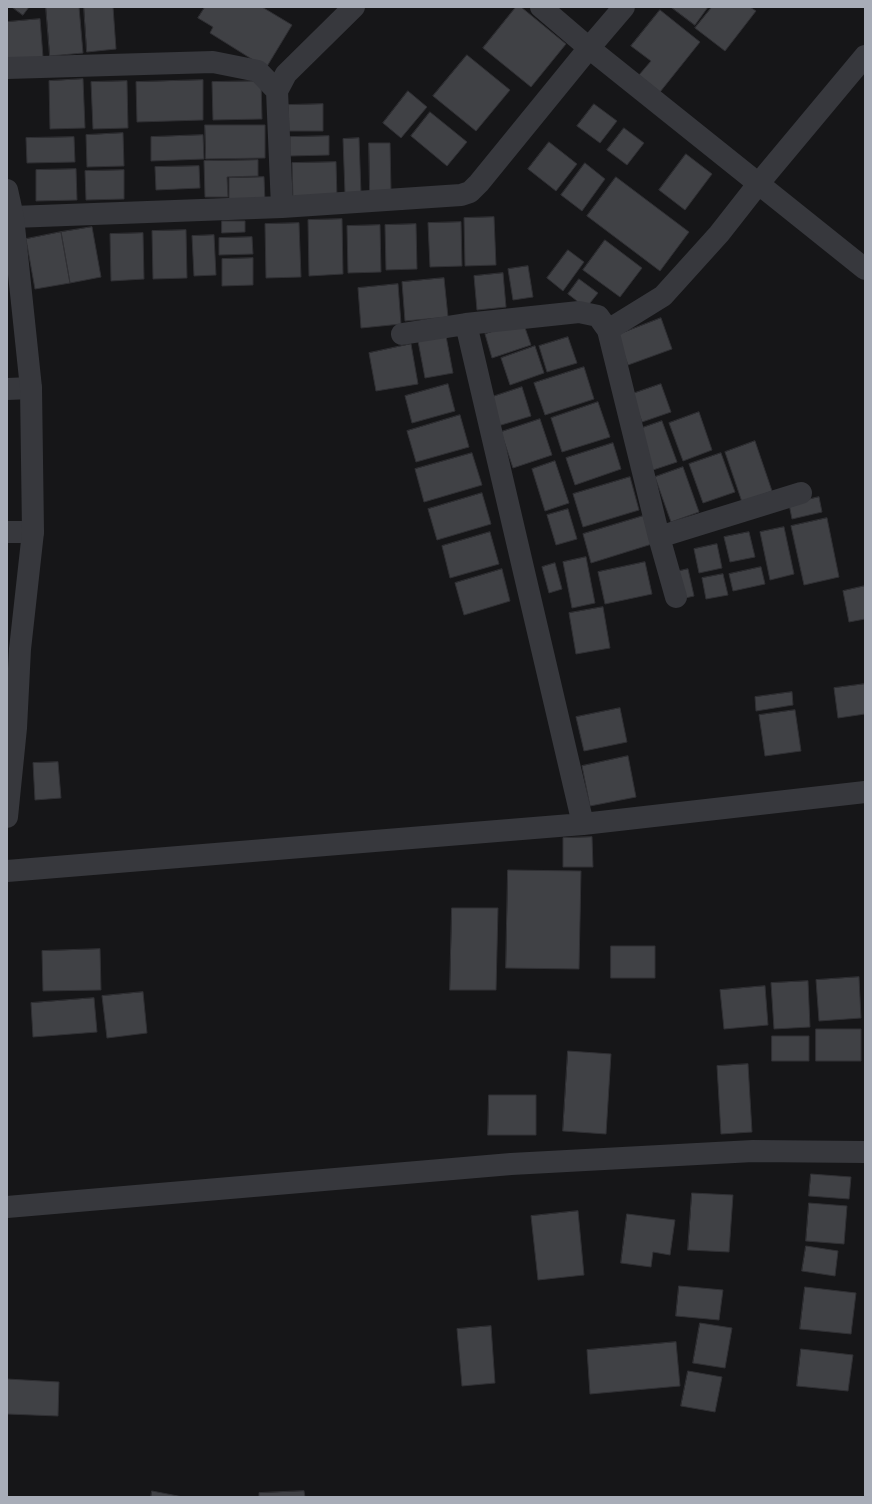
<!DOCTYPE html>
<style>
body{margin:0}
#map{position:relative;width:872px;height:1504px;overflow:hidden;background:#161618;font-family:"Work Sans",sans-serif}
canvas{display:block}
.frame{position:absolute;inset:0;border:8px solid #a8adb8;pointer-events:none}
</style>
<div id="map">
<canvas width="872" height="1504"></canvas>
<div class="frame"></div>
</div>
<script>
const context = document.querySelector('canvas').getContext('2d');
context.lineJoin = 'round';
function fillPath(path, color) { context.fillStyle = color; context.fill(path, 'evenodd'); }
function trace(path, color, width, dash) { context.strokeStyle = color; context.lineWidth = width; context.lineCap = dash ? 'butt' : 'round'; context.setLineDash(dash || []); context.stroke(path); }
const building = new Path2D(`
 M 12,7 L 29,7 L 23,15 Z
 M 46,7 L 79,7 L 83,53 L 50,56 Z
 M 84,7 L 113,7 L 116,49 L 87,52 Z
 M 205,7 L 262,7 L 292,25 L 266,68 L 210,33 L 213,27 L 198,18 Z
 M 516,7 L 521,7 L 566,44 L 531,87 L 483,48 Z
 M 671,7 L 708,7 L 695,25 Z
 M 712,7 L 750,7 L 756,11 L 725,51 L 695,28 Z
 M 660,10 L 700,42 L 660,92 L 639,75 L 651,61 L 631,46 Z
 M 40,19 L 43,57 L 7,60 L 7,22 Z
 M 467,55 L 510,90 L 476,131 L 433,96 Z
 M 83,79 L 85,128 L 50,129 L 49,81 Z
 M 203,80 L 203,120 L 137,122 L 136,82 Z
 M 127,81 L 128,128 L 93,129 L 91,82 Z
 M 261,81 L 262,119 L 213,120 L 212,82 Z
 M 408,91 L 427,107 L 401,138 L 383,123 Z
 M 323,104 L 323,131 L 289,131 L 288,105 Z
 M 594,104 L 617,121 L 600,143 L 577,126 Z
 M 430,112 L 467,142 L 447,166 L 411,136 Z
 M 205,125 L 265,125 L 265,158 L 206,159 Z
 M 624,128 L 644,143 L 627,165 L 607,150 Z
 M 123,133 L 124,166 L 87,167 L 86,135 Z
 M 203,135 L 204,159 L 151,161 L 151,137 Z
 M 329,136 L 329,155 L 290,156 L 290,137 Z
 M 74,137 L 75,162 L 27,163 L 26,138 Z
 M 359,138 L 361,193 L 345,193 L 343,139 Z
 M 549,142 L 577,164 L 556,191 L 528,169 Z
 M 369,143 L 390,143 L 391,191 L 370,191 Z
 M 686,154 L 712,174 L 685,210 L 659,190 Z
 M 258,160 L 258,176 L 227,177 L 228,197 L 205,197 L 204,161 Z
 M 336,162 L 337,199 L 293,200 L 292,163 Z
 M 585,163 L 605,179 L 582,211 L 561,195 Z
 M 199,166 L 200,188 L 156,190 L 155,167 Z
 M 76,169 L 77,200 L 36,201 L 36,170 Z
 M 124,170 L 124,199 L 86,200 L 85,171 Z
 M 264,177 L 265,202 L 229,203 L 229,178 Z
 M 616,177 L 689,232 L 660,271 L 587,216 Z
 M 494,217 L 496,265 L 465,266 L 464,218 Z
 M 342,219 L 343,274 L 309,276 L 308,220 Z
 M 222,221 L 245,221 L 245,232 L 222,233 Z
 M 461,222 L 462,266 L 430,267 L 428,223 Z
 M 299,223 L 301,277 L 266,278 L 265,224 Z
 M 416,224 L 417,269 L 386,270 L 385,225 Z
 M 380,225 L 381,272 L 348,273 L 347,226 Z
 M 92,227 L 101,277 L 70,283 L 61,232 Z
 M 186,230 L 187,278 L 153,279 L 152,231 Z
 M 61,232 L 70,283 L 35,289 L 26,239 Z
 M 143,233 L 144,279 L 111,281 L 110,234 Z
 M 214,235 L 216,275 L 194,276 L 192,236 Z
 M 252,237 L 253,254 L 219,255 L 219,238 Z
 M 605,240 L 642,268 L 620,297 L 583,270 Z
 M 568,250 L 584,262 L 563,291 L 547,278 Z
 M 253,258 L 253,285 L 222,286 L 222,259 Z
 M 528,266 L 533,297 L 513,300 L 508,269 Z
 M 503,273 L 506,307 L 477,310 L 474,276 Z
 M 444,278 L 448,317 L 405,321 L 402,282 Z
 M 579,279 L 598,293 L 586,308 L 568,294 Z
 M 398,284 L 401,324 L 361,328 L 358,288 Z
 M 661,318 L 672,349 L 628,365 L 617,335 Z
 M 523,322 L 531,345 L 492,358 L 485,334 Z
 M 446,336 L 453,373 L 425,378 L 418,341 Z
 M 568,337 L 577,363 L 547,372 L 539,346 Z
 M 411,344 L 418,384 L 376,391 L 369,353 Z
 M 535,346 L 544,373 L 510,385 L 501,358 Z
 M 584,367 L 594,399 L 545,415 L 534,383 Z
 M 448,384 L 455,411 L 412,423 L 405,396 Z
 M 661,384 L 671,412 L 642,422 L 632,394 Z
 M 522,387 L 531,416 L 498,426 L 489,398 Z
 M 598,402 L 610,437 L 562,452 L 551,418 Z
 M 699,412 L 712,450 L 683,461 L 669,423 Z
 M 460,415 L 469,447 L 416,462 L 407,431 Z
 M 540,419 L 552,455 L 513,468 L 501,432 Z
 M 662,421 L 677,462 L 653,470 L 639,429 Z
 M 755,441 L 772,491 L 742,502 L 725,452 Z
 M 613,443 L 621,469 L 575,485 L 566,458 Z
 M 472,453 L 482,485 L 424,502 L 415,469 Z
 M 721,453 L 735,492 L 703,503 L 689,464 Z
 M 555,461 L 569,503 L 545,511 L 532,469 Z
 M 683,467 L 699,512 L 671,522 L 655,477 Z
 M 630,477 L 639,510 L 583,527 L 573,494 Z
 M 482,493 L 491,524 L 437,540 L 428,509 Z
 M 819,497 L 822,512 L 792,519 L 789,504 Z
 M 568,509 L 577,539 L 556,545 L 547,515 Z
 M 643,516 L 652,544 L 591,563 L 583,534 Z
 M 827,518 L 839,577 L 804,585 L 791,526 Z
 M 784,527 L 794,574 L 770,580 L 760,532 Z
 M 490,532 L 499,564 L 450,578 L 442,546 Z
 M 749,532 L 755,557 L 730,562 L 724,537 Z
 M 717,544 L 722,568 L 699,573 L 694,549 Z
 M 586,557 L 595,603 L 572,608 L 563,562 Z
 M 645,562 L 652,594 L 605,604 L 598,572 Z
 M 555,563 L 562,589 L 549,593 L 542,567 Z
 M 761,567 L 765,584 L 733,591 L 729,574 Z
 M 502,569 L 510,601 L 464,615 L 455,583 Z
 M 688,569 L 694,596 L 681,599 L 675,572 Z
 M 723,574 L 728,595 L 706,599 L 702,578 Z
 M 865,586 L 865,619 L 849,622 L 843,591 Z
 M 603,607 L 610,648 L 576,654 L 569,613 Z
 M 865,684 L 865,714 L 838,718 L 834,688 Z
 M 792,692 L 793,705 L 756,711 L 755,697 Z
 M 620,708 L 627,742 L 584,751 L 576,717 Z
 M 795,710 L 801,751 L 765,756 L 759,715 Z
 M 628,756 L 636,797 L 590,806 L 582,766 Z
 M 58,762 L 61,798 L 35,800 L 33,763 Z
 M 592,837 L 593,867 L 563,867 L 563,838 Z
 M 508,870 L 581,871 L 579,969 L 506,968 Z
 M 452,908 L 498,908 L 496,990 L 450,990 Z
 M 611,946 L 655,946 L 655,978 L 611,978 Z
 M 100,949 L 101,990 L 43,991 L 42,951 Z
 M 859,977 L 861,1018 L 819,1021 L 816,980 Z
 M 808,981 L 810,1027 L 774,1029 L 771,983 Z
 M 765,986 L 768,1025 L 724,1029 L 720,990 Z
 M 143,992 L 147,1033 L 107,1038 L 102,996 Z
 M 94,998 L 97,1032 L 33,1037 L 31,1003 Z
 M 816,1029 L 861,1029 L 861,1061 L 816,1061 Z
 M 772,1036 L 809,1036 L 809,1061 L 772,1061 Z
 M 568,1051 L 611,1054 L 606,1134 L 563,1131 Z
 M 748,1064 L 752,1132 L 721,1134 L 717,1066 Z
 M 489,1095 L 536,1095 L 536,1135 L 488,1135 Z
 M 811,1174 L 851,1177 L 849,1199 L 809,1196 Z
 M 692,1193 L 733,1195 L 729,1252 L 688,1250 Z
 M 809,1203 L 847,1206 L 844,1244 L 806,1241 Z
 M 578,1211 L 584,1275 L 538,1280 L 531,1216 Z
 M 627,1214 L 675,1220 L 670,1255 L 653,1252 L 651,1267 L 621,1263 Z
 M 806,1246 L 838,1251 L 835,1276 L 802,1271 Z
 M 679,1286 L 723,1290 L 719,1320 L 676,1316 Z
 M 805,1287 L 856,1293 L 851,1334 L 800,1329 Z
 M 700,1323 L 732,1328 L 725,1368 L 693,1363 Z
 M 491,1326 L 495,1383 L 462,1386 L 457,1329 Z
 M 676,1342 L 680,1386 L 590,1394 L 587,1350 Z
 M 801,1349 L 853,1355 L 848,1391 L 797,1386 Z
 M 688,1371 L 722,1377 L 715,1412 L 681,1406 Z
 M 7,1379 L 59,1382 L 58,1416 L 7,1414 Z
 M 152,1491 L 183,1497 L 151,1497 Z
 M 304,1491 L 305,1497 L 259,1497 L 259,1493 Z`);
fillPath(building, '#404145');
trace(building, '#303034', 1);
trace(new Path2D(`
 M 541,7 L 589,48 L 865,269
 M 7,68 L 213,62 L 258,71 L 277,91 L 286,74 L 354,7
 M 277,91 L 282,207
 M 13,217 L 282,207 L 461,195 L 470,192 L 479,183 L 589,48 L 624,7
 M 466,324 L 583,824
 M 608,330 L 663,296 L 719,234 L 759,183 L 865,56
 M 402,334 L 466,324 L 579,312 L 598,316 L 608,330 L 659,537 L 676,597
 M 7,389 L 31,388
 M 7,532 L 33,532
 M 659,537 L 801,493
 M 7,871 L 583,824 L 865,792
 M 7,1207 L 511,1164 L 753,1151 L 865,1152`), '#37383d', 22);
trace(new Path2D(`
 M 7,190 L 13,217 L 31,388 L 33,532 L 20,649 L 16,728 L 7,817`), '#37383d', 22);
</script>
